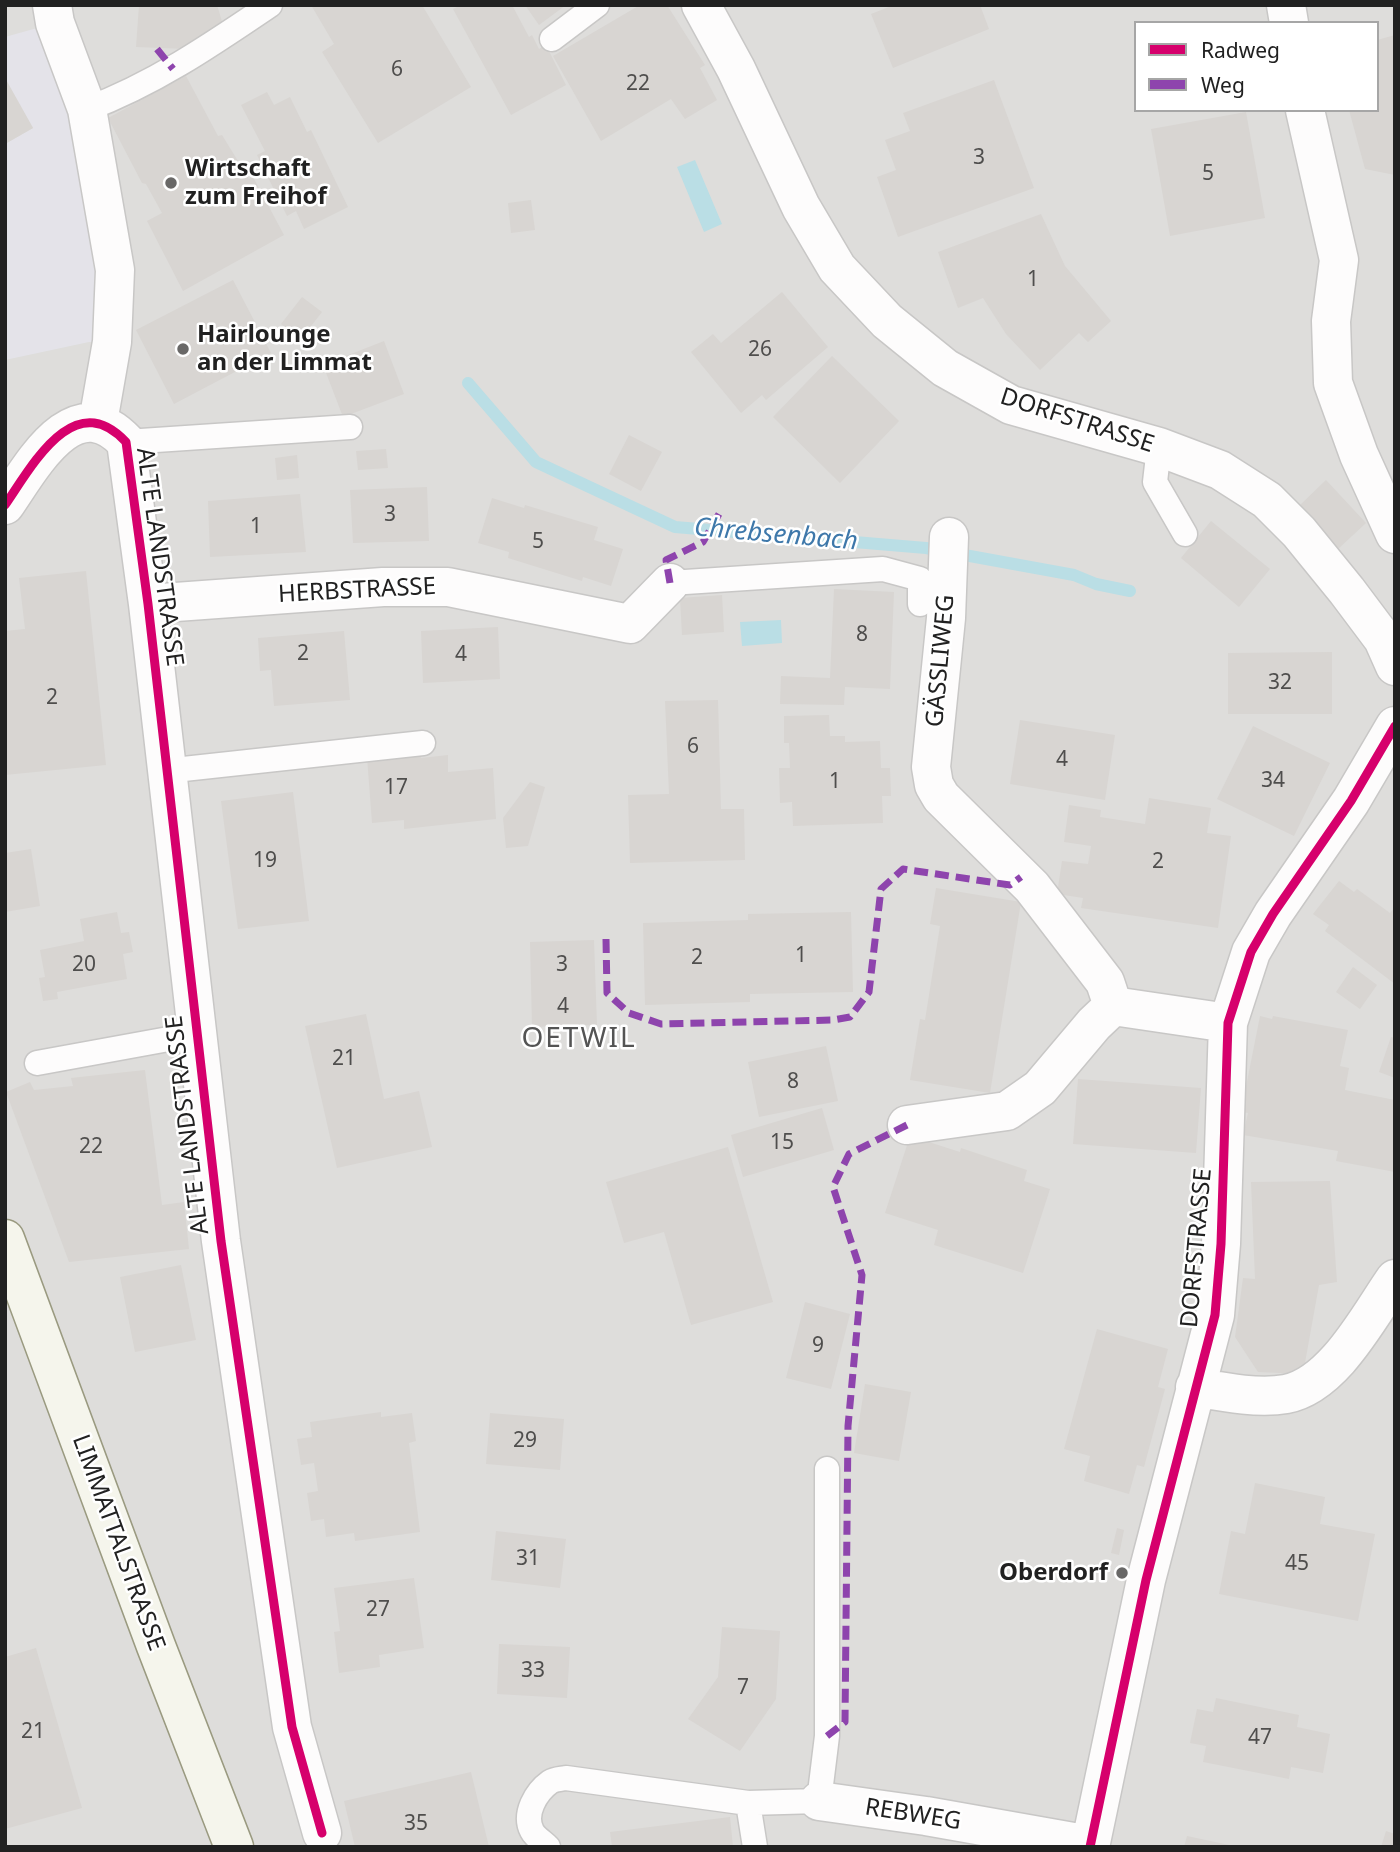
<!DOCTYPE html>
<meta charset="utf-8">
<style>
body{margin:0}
#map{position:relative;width:1400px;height:1852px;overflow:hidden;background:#efedea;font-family:"Noto Sans",sans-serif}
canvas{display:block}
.frame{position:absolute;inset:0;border:7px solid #212121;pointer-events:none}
.legend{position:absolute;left:1134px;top:21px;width:245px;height:91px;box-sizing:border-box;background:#fff;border:2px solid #a6a6a6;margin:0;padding:9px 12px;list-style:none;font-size:21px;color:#212121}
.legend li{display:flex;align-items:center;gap:14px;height:35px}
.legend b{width:35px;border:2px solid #a6a6a6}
</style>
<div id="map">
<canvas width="1400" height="1852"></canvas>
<div class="frame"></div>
<ul class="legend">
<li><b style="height:9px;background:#d6006c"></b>Radweg</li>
<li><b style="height:9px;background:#8e44ad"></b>Weg</li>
</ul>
</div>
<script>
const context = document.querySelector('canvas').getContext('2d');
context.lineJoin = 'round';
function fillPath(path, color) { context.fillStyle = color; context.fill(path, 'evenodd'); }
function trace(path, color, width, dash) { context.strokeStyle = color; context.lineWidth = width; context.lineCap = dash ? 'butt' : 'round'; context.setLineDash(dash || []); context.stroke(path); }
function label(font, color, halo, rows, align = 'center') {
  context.font = font + ' "Noto Sans",sans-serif'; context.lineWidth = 5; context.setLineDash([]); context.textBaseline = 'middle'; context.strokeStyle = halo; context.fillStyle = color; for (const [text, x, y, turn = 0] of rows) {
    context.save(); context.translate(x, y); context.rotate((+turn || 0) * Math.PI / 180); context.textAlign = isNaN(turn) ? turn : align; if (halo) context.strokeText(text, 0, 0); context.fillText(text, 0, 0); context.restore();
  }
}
fillPath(new Path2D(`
 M 5,5 L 1395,5 L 1395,1847 L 5,1847 ZM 1136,23 L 1377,23 L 1377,110 L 1136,110 Z`), '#dedddb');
fillPath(new Path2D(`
 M 55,23 L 112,342 L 89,342 L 5,360 L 5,144 L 33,128 L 5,78 L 5,37 Z`), '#e4e3e9');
fillPath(new Path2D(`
 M 695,160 L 722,224 L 704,232 L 677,167 Z
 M 781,620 L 782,643 L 742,646 L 740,622 Z`), '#badee5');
trace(new Path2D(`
 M 468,383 L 536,462 L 675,527 L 926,548 L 1074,575 L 1096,584 L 1130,591`), '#badee5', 12);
fillPath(new Path2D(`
 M 139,5 L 217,5 L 224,28 L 187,49 L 136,47 Z
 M 311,5 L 422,5 L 471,87 L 378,143 L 322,52 L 334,44 Z
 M 461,5 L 512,5 L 529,37 L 532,35 L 539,49 L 546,45 L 566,85 L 511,115 L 453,9 Z
 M 525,5 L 566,5 L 539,25 Z
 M 640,5 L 667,5 L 705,65 L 700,68 L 717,100 L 685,119 L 671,99 L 601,141 L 553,56 Z
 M 894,5 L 980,5 L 989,29 L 893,68 L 871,14 Z
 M 1395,35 L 1395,175 L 1365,169 L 1349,110 L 1377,110 L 1377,40 Z
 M 186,76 L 218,136 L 222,135 L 249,179 L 253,177 L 284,235 L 183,291 L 147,221 L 162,213 L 146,184 L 142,183 L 108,118 Z
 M 5,78 L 33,128 L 5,144 Z
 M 994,80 L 1034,188 L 898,237 L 877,177 L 896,170 L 885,140 L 910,131 L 903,113 Z
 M 267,92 L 274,105 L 290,97 L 307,132 L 311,130 L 348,207 L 304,229 L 296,211 L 287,216 L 257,155 L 265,151 L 241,105 Z
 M 1246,112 L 1265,218 L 1170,236 L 1151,129 Z
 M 531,200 L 535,230 L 511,233 L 508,203 Z
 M 1041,214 L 1065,266 L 1111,321 L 1088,342 L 1079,333 L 1040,370 L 1006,334 L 983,298 L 958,308 L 938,252 Z
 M 233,280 L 271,353 L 174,404 L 136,330 Z
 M 782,292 L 828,347 L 766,400 L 762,395 L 741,413 L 691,352 L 713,334 L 721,343 Z
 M 302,297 L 322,312 L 301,339 L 281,324 Z
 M 384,341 L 404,394 L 343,417 L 323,365 Z
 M 832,356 L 899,421 L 840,483 L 773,417 Z
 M 629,435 L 662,452 L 641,491 L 609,474 Z
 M 386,449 L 388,468 L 358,470 L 356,451 Z
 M 297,455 L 299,478 L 277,480 L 275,458 Z
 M 1326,480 L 1366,523 L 1338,549 L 1298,507 Z
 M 427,487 L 429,541 L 353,543 L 350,490 Z
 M 300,494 L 306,552 L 210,557 L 208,501 Z
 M 492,498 L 524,508 L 525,505 L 598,527 L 594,540 L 623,549 L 611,586 L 583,577 L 582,581 L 508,558 L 509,552 L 478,543 Z
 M 1211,521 L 1270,569 L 1239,607 L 1181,558 Z
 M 86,571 L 106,765 L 5,775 L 5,631 L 25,629 L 19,578 Z
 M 834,589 L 894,592 L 890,689 L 845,687 L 844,705 L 780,704 L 781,676 L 830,678 Z
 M 722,595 L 724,632 L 682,635 L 680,598 Z
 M 498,627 L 500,679 L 423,683 L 421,631 Z
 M 344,631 L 350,700 L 274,706 L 271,670 L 260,671 L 258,638 Z
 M 1332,652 L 1332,714 L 1228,714 L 1228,653 Z
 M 718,700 L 721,809 L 744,809 L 745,860 L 630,863 L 628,795 L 669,794 L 665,701 Z
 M 829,715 L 830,736 L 845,736 L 845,742 L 880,741 L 881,768 L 890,768 L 891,796 L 882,796 L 883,823 L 793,826 L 792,802 L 780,803 L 779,768 L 790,768 L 789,743 L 784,743 L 784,716 Z
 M 1020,720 L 1115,735 L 1105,800 L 1010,784 Z
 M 1253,726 L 1330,763 L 1294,836 L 1217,799 Z
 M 420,754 L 421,758 L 448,755 L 448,772 L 493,768 L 496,819 L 404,829 L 404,820 L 372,823 L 367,757 Z
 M 530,782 L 545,787 L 528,846 L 506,848 L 503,818 Z
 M 293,792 L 309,921 L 238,929 L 221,801 Z
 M 1149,798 L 1211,808 L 1207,833 L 1231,836 L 1218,928 L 1081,908 L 1083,898 L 1057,894 L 1062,861 L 1088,864 L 1091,846 L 1064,842 L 1069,805 L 1101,810 L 1100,817 L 1145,824 Z
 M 31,849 L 40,906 L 5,912 L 5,853 Z
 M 1339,881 L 1354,892 L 1357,889 L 1390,913 L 1395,907 L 1395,984 L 1325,931 L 1329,925 L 1313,914 Z
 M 936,888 L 1021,902 L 990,1093 L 910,1080 L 920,1019 L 925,1020 L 940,926 L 930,924 Z
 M 117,912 L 121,933 L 129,932 L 133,952 L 123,954 L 127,979 L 57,992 L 58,999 L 43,1001 L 39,978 L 45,977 L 40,950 L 84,941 L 80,919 Z
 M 851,912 L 853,992 L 750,994 L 750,1002 L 645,1005 L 643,923 L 748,920 L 748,914 Z
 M 594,940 L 597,1025 L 532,1027 L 530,942 Z
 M 1353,967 L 1377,985 L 1360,1009 L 1336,992 Z
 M 366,1014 L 384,1099 L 419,1091 L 432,1147 L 337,1168 L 305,1026 Z
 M 1260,1016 L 1272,1019 L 1273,1016 L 1348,1030 L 1340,1066 L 1349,1068 L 1345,1090 L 1395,1100 L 1395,1172 L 1336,1161 L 1338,1151 L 1243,1135 L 1248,1113 L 1241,1112 Z
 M 1391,1037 L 1395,1038 L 1395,1078 L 1379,1072 Z
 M 826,1046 L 838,1101 L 759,1117 L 748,1062 Z
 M 145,1070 L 162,1205 L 184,1202 L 189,1249 L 69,1262 L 6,1092 L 30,1082 L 34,1090 L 73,1086 L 71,1078 Z
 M 1078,1079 L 1201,1088 L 1196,1153 L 1073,1144 Z
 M 822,1108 L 834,1150 L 743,1177 L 731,1135 Z
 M 910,1136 L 960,1152 L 961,1148 L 1027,1170 L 1024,1181 L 1050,1189 L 1023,1273 L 934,1245 L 938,1230 L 885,1213 Z
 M 728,1147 L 773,1302 L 691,1325 L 664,1232 L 624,1243 L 606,1182 Z
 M 1330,1181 L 1337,1282 L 1319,1285 L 1303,1374 L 1258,1372 L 1235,1337 L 1243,1278 L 1255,1279 L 1251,1182 Z
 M 181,1265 L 196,1340 L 135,1352 L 120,1277 Z
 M 805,1302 L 850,1314 L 831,1389 L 786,1378 Z
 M 1097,1329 L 1168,1349 L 1158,1387 L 1165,1389 L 1144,1467 L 1137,1465 L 1129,1494 L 1084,1481 L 1090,1456 L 1064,1449 Z
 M 865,1384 L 911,1392 L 899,1461 L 854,1453 Z
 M 381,1412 L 381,1417 L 412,1413 L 416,1441 L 409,1443 L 420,1532 L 355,1541 L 354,1533 L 326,1537 L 324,1519 L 311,1521 L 307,1493 L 318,1491 L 314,1463 L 301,1465 L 297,1439 L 312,1437 L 310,1422 Z
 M 490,1413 L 564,1419 L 560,1470 L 486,1464 Z
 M 1255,1483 L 1325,1497 L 1320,1524 L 1375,1534 L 1358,1621 L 1219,1594 L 1231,1531 L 1245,1534 Z
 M 1117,1528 L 1124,1530 L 1119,1555 L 1111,1553 Z
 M 496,1531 L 566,1539 L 560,1588 L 491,1580 Z
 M 414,1578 L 424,1648 L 379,1655 L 380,1667 L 339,1673 L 334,1632 L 340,1631 L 334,1588 Z
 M 722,1627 L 780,1631 L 776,1699 L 740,1751 L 688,1719 L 718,1677 Z
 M 499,1644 L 570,1647 L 567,1698 L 497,1694 Z
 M 36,1648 L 82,1808 L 5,1829 L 5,1657 Z
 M 1216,1698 L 1299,1715 L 1297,1727 L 1330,1734 L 1323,1773 L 1291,1767 L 1289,1779 L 1203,1762 L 1206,1746 L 1190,1743 L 1197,1709 L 1213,1712 Z
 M 471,1772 L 489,1847 L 355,1847 L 344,1801 Z
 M 730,1817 L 733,1847 L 612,1847 L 610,1832 Z
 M 1386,1831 L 1395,1834 L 1395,1847 L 1381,1847 Z
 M 1187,1836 L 1234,1846 L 1234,1847 L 1184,1847 Z`), '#d8d5d2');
const lane = new Path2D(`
 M 552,39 L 597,5
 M 87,109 C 154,84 211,45 270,5
 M 126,442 L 350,427
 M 1159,447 L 1155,482 L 1185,534
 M 670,583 L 883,569 L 920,579 L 920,604
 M 165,771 L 423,743
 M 37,1063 L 196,1034
 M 748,1803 L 755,1847
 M 548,1847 C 543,1842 535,1837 532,1831 C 523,1814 536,1792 550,1782 C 555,1779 561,1779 566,1778 L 748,1803 L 819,1801 L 827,1736 L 827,1469`);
const street = new Path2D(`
 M 52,5 L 55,23 L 87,109 L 115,270 L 112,342 L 98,422
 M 701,5 L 736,69 L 801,207 L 837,268 L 887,321 L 945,368 L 1011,405 L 1159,447 L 1220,470 L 1267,500 L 1299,532 L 1347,591 L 1383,639 L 1395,666
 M 1286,5 L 1289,23
 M 1305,110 L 1339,260 L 1331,321 L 1333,383 L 1359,455 L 1395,534
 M 5,505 C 32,466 74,386 126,442 L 148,604 L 221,1241 L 292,1727 L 322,1833
 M 949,537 L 946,618 L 931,767 L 934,785 L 941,797 L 1032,887 L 1105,982 L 1113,1006
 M 148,604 L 383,587 L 448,587 L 630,624 L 670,583
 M 907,1125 L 1007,1111 L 1040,1088 L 1094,1024 L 1113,1006 L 1228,1023
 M 1195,1387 C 1223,1392 1258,1399 1286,1394 C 1334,1385 1369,1316 1395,1279
 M 819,1801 L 926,1816 L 1090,1845
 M 1090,1847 L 1146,1580 L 1215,1315 L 1221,1244 L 1228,1023 L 1251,952 L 1273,914 L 1351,801 L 1395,726`);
const secondary = new Path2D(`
 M 5,1239 L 156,1646 L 234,1847`);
trace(lane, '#c8c7c6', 27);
trace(street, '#c8c7c6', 41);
trace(secondary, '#9a9a80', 41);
trace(lane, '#fdfcfc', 24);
trace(street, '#fdfcfc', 38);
trace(secondary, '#f5f5ec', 38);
trace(new Path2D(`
 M 157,49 L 173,69
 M 670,583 L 666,560 L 703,542 L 719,514
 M 606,939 L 607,993 L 629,1013 L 661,1024 L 833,1020 L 850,1017 L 869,992 L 881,889 L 903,869 L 1010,885 L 1021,877
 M 827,1736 L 845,1722 L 848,1426 L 862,1275 L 833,1187 L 849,1154 L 907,1125`), '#8e44ad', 7, [14, 7]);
trace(new Path2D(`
 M 5,505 C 32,466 74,386 126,442 L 148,604 L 221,1241 L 292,1727 L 322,1833
 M 1090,1847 L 1146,1580 L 1215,1315 L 1221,1244 L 1228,1023 L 1251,952 L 1273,914 L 1351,801 L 1395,726`), '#d6006c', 9);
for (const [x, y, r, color] of [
 [171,183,7,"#696867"],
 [183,349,7,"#696867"],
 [1122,1573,7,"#696867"]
]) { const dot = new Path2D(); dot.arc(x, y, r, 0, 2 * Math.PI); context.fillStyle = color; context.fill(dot); trace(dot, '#fff', 2.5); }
label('21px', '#4f4e4d', null, [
 ["6",397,70],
 ["22",638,84],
 ["3",979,158],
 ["5",1208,174],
 ["1",1033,280],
 ["26",760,350],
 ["3",390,515],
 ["1",256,527],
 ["5",538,542],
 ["8",862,635],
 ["2",303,654],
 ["4",461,655],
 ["32",1280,683],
 ["2",52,698],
 ["6",693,747],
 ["4",1062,760],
 ["34",1273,781],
 ["1",835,782],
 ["17",396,788],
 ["19",265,861],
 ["2",1158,862],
 ["1",801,956],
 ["2",697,958],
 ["20",84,965],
 ["3",562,965],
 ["4",563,1007],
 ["21",344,1059],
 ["8",793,1082],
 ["15",782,1143],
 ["22",91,1147],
 ["9",818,1346],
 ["29",525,1441],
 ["31",528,1559],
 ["45",1297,1564],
 ["27",378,1610],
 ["33",533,1671],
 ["7",743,1688],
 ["21",33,1732],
 ["47",1260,1738],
 ["35",416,1824]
]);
label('bold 24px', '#212121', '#fff', [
 ["Wirtschaft",185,169],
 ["zum Freihof",185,197],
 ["Hairlounge",197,335],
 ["an der Limmat",197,363],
 ["Oberdorf",1108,1573,"right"]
], 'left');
label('24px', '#212121', '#fff', [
 ["DORFSTRASSE",1077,421,18],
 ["ALTE LANDSTRASSE",159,557,82],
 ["HERBSTRASSE",357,591,-3],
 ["GÄSSLIWEG",941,661,-85],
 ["ALTE LANDSTRASSE",188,1125,-97],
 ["DORFSTRASSE",1197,1248,-85],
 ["LIMMATTALSTRASSE",118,1543,70],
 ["REBWEG",913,1815,9]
]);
label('italic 26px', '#3e78aa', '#fff', [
 ["Chrebsenbach",776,535,5]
]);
context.letterSpacing = '2px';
label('28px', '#545454', '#fff', [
 ["OETWIL",579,1039]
]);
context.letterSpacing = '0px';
</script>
